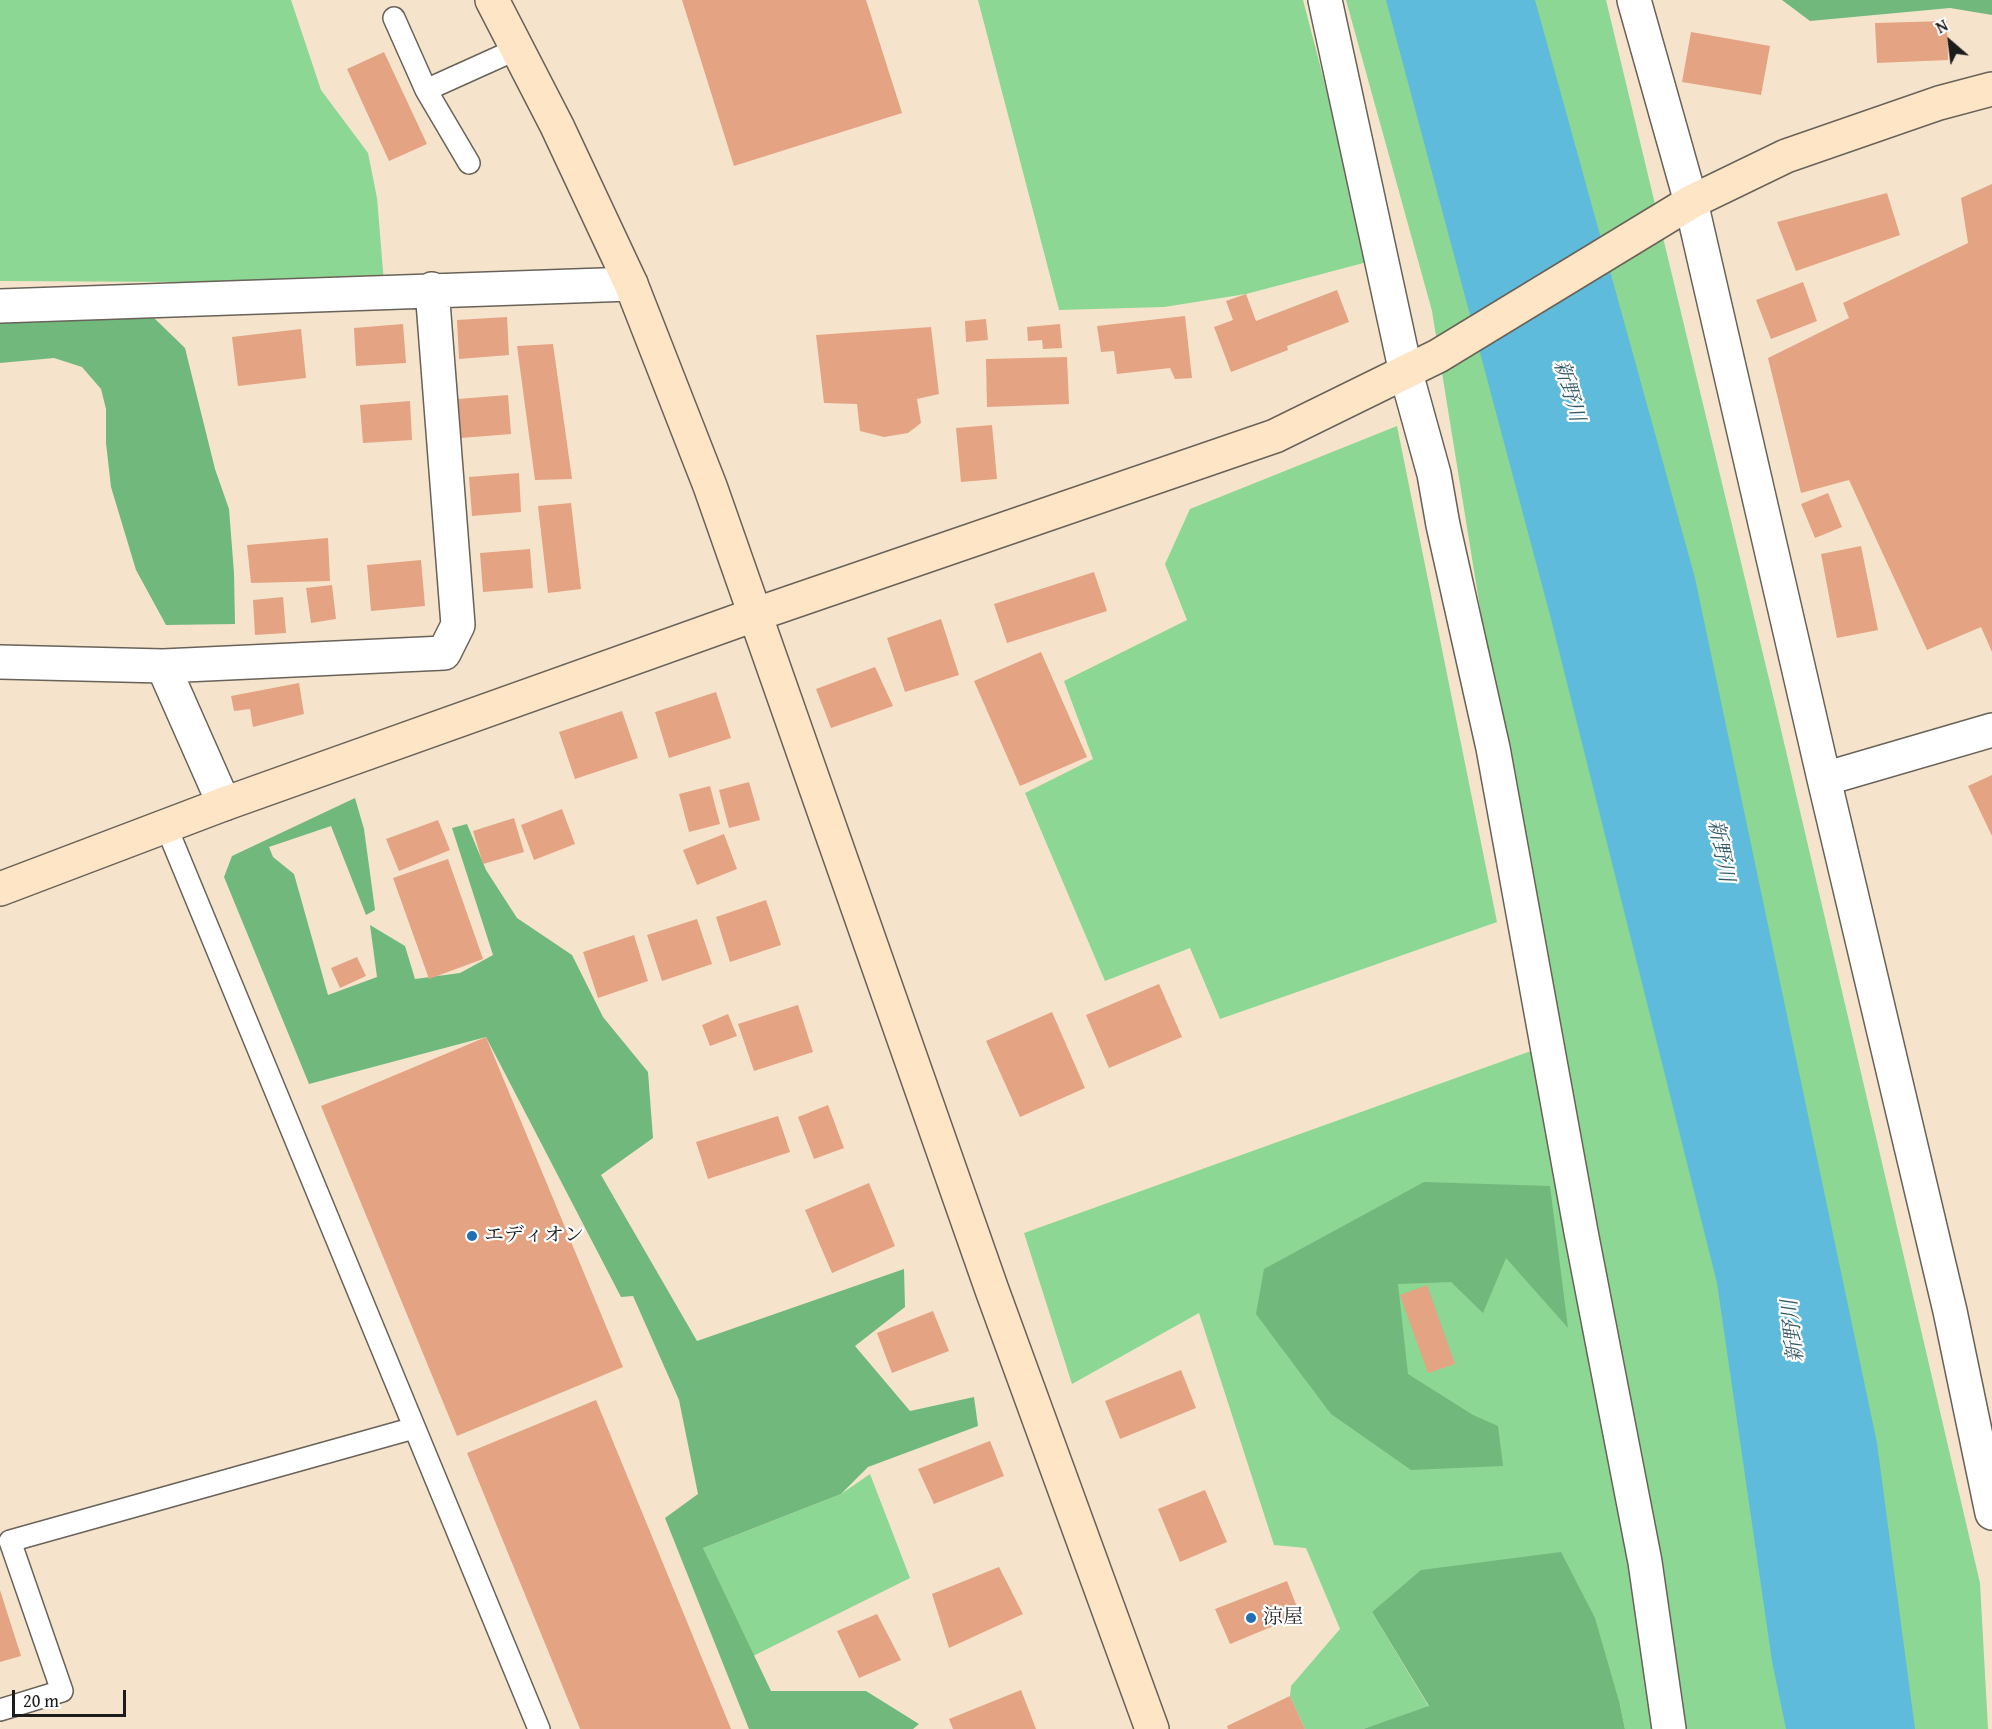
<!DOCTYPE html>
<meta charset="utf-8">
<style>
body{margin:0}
#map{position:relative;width:1992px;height:1729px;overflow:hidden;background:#f5e4cb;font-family:"Gentium Book Plus",serif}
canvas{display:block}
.north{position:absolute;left:1920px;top:12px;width:60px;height:60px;-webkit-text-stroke:4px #fff;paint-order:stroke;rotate:332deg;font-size:16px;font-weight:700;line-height:24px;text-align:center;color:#1c1c1c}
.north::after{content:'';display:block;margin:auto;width:21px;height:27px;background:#1c1c1c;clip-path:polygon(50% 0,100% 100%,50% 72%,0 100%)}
.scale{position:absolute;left:12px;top:1690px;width:114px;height:27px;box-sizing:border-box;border:3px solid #1c1c1c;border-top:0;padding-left:8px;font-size:18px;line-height:21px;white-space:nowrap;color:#1c1c1c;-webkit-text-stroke:4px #fff;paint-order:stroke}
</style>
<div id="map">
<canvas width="1992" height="1729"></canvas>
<div class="north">N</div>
<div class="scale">20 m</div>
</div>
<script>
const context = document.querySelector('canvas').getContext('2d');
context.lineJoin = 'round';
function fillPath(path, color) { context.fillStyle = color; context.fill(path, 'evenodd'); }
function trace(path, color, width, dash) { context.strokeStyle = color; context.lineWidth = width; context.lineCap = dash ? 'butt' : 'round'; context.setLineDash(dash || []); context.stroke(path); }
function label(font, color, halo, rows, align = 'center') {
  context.font = font + ' "Gentium Book Plus","Noto Serif JP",serif'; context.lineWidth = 4.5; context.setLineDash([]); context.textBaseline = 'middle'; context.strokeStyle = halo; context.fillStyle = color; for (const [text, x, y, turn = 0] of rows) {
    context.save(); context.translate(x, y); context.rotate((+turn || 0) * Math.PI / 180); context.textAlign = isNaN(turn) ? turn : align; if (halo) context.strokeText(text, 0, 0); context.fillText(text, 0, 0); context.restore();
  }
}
fillPath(new Path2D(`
 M 0,0 L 291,0 L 321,90 L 368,153 L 377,198 L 384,283 L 0,281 Z
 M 978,0 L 1303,0 L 1371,261 L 1246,294 L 1164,307 L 1059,310 Z
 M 1346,0 L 1606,0 L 1775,704 L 1980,1583 L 1988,1729 L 1625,1729 L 1620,1705 L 1372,1612 L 1429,1707 L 1363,1729 L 1305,1729 L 1290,1696 L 1291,1686 L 1340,1629 L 1306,1548 L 1274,1545 L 1199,1313 L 1072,1384 L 1024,1233 L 1531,1051 L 1652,1641 L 1581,1232 L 1432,311 Z
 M 1397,426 L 1497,922 L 1220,1019 L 1190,948 L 1105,981 L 1025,793 L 1093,759 L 1064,681 L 1187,620 L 1165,564 L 1190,509 Z
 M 870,1474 L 910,1578 L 747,1659 L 703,1548 L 841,1494 Z`), '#8cd793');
fillPath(new Path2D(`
 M 1782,0 L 1992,0 L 1992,15 L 1950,8 L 1810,21 Z
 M 0,312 L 151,315 L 185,348 L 215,469 L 229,509 L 234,573 L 235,624 L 166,625 L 136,570 L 111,487 L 106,443 L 106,409 L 101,389 L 82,367 L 54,358 L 0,363 Z
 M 355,798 L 364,829 L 375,910 L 366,915 L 331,826 L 269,847 L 273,857 L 294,874 L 328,995 L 377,977 L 370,925 L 405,946 L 415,979 L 460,973 L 493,955 L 452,828 L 467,824 L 486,870 L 517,918 L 572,955 L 603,1017 L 648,1072 L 653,1138 L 601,1175 L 697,1341 L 904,1269 L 905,1307 L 855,1346 L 910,1411 L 974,1397 L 978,1426 L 868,1467 L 841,1494 L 703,1548 L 771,1691 L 866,1691 L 919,1724 L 913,1729 L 749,1729 L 665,1518 L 698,1494 L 679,1400 L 633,1296 L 621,1297 L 486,1037 L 309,1084 L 224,877 L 232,856 Z
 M 1424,1182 L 1550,1186 L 1568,1328 L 1506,1258 L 1483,1313 L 1451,1282 L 1398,1284 L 1408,1374 L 1473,1415 L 1498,1426 L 1503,1466 L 1411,1470 L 1331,1414 L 1256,1314 L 1264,1269 Z
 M 1561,1552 L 1595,1618 L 1620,1705 L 1625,1729 L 1363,1729 L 1429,1706 L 1372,1612 L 1421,1570 Z`), '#71b87d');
fillPath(new Path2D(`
 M 1386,0 L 1535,0 L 1695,578 L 1877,1443 L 1915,1729 L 1786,1729 L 1772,1661 L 1717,1283 L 1550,615 Z`), '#5ebbdc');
fillPath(new Path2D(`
 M 682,0 L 866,0 L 902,113 L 734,166 Z
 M 1947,21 L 1948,60 L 1877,63 L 1875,23 Z
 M 1691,32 L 1770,46 L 1761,95 L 1682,82 Z
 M 384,52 L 427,144 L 389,161 L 347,69 Z
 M 1992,184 L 1992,652 L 1981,627 L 1927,650 L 1849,480 L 1801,493 L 1768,358 L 1849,318 L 1843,303 L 1968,243 L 1961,198 Z
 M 1887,193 L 1900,235 L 1796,271 L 1777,222 Z
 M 1803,282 L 1817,321 L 1771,339 L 1756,300 Z
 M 1337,290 L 1349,322 L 1287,346 L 1288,350 L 1231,372 L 1214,327 L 1233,320 L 1226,301 L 1246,294 L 1256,321 Z
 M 1185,316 L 1192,378 L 1175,379 L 1170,368 L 1117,374 L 1114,351 L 1101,352 L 1097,326 Z
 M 507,317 L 509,355 L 459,359 L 457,320 Z
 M 986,319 L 988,340 L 966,342 L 965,321 Z
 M 403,324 L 406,363 L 356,366 L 354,328 Z
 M 1060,324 L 1062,348 L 1043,349 L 1042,340 L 1028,341 L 1027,327 Z
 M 931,327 L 939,394 L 917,399 L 921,423 L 908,433 L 884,437 L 860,431 L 857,404 L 824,403 L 816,335 Z
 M 301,329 L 306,378 L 238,386 L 232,337 Z
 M 553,344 L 572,479 L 535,480 L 517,346 Z
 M 1067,357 L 1069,404 L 987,407 L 986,359 Z
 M 508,395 L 511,434 L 461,438 L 458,399 Z
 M 410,401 L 412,440 L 363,443 L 360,405 Z
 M 992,425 L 997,479 L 961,482 L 956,428 Z
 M 519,473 L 521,512 L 472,516 L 469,477 Z
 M 1828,493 L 1842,527 L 1815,538 L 1801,504 Z
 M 571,503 L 581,589 L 548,593 L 538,506 Z
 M 328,538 L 330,581 L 251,583 L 247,545 Z
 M 1861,546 L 1878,630 L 1837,638 L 1821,554 Z
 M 530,549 L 533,588 L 483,592 L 480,553 Z
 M 421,560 L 425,606 L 371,611 L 367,565 Z
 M 1094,572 L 1107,611 L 1007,643 L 994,604 Z
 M 332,585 L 336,619 L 311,623 L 306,588 Z
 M 283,597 L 286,633 L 255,635 L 253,600 Z
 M 941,619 L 959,675 L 905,692 L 887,638 Z
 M 1041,652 L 1087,757 L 1020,786 L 974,681 Z
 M 875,667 L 893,706 L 831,728 L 816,689 Z
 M 299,683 L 304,714 L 253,727 L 250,709 L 234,711 L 231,696 Z
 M 716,692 L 731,738 L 669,758 L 655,712 Z
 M 622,711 L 638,758 L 575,779 L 559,732 Z
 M 1992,775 L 1992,836 L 1968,786 Z
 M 749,782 L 760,820 L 729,828 L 719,790 Z
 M 710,786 L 720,824 L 689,832 L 679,794 Z
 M 562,809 L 575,844 L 534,860 L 521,825 Z
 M 514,818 L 524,852 L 483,864 L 473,831 Z
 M 438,820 L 450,850 L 399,871 L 386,839 Z
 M 724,834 L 737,869 L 697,885 L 683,850 Z
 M 448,859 L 483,959 L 429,979 L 393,878 Z
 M 766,900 L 781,945 L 730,962 L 716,917 Z
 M 697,919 L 712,964 L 662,981 L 647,935 Z
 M 634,935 L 648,981 L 598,998 L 583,952 Z
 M 357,957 L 366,976 L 340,988 L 331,968 Z
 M 1159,984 L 1182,1037 L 1109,1068 L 1086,1015 Z
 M 798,1005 L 813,1052 L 754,1071 L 738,1024 Z
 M 1052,1012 L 1085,1088 L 1020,1117 L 986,1041 Z
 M 728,1014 L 737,1036 L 710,1046 L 702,1025 Z
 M 486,1037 L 623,1367 L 457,1436 L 321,1106 Z
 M 828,1105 L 844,1148 L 814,1159 L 798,1117 Z
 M 778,1116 L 790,1152 L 708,1179 L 696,1142 Z
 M 869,1183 L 895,1246 L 832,1273 L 805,1210 Z
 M 1427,1285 L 1455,1364 L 1428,1373 L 1400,1295 Z
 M 933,1311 L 949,1351 L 892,1373 L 877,1333 Z
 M 1181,1370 L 1196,1408 L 1120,1439 L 1105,1401 Z
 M 596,1400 L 731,1729 L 580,1729 L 467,1453 Z
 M 990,1441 L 1004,1476 L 934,1504 L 918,1469 Z
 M 1205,1490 L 1227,1542 L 1180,1562 L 1158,1509 Z
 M 999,1567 L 1023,1614 L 949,1648 L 932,1594 Z
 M 1287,1581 L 1300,1615 L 1230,1644 L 1215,1609 Z
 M 0,1590 L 21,1656 L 0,1662 Z
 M 877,1614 L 901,1660 L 859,1678 L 837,1631 Z
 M 1021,1690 L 1036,1729 L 953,1729 L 949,1719 Z
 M 1290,1696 L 1305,1729 L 1228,1729 L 1227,1726 Z`), '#e4a383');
const lane = new Path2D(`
 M 394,18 L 426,90 L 517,49
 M 426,90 L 469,163
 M 166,826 L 539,1729
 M 0,1710 L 62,1691 L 10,1541 L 414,1428`);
const street = new Path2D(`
 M 1325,0 L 1406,373 L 1434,474 L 1443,525 L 1493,748 L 1581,1232 L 1645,1562 L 1669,1729
 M 1634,0 L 1691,202 L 1824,779 L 1950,1311 L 1992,1513
 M 0,306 L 631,284
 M 0,662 L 163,666 L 224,804
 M 163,666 L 444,653 L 458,625 L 432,289
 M 1824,779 L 1992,730`);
const secondary = new Path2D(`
 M 492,0 L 557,126 L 631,284 L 710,486 L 992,1290 L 1152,1729
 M 0,889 L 224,804 L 754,615 L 1275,436 L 1438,356 L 1691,202 L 1786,156 L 1939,103 L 1992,89`);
trace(lane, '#686259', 24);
trace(street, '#686259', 36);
trace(secondary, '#686259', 36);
trace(lane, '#fff', 21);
trace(street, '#fff', 33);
trace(secondary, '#fde5c5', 33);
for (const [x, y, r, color] of [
 [472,1236,6,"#1f6fb2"],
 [1251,1618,6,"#1f6fb2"]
]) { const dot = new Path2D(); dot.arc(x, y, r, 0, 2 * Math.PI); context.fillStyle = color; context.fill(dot); trace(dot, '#fff', 2); }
label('20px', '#1c1c1c', '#fff', [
 ["エディオン",484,1236],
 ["涼屋",1263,1618]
], 'left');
label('italic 21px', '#365c69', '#fff', [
 ["新野川",1568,391,74],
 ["新野川",1720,851,79],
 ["新野川",1794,1331,-96]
]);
</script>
